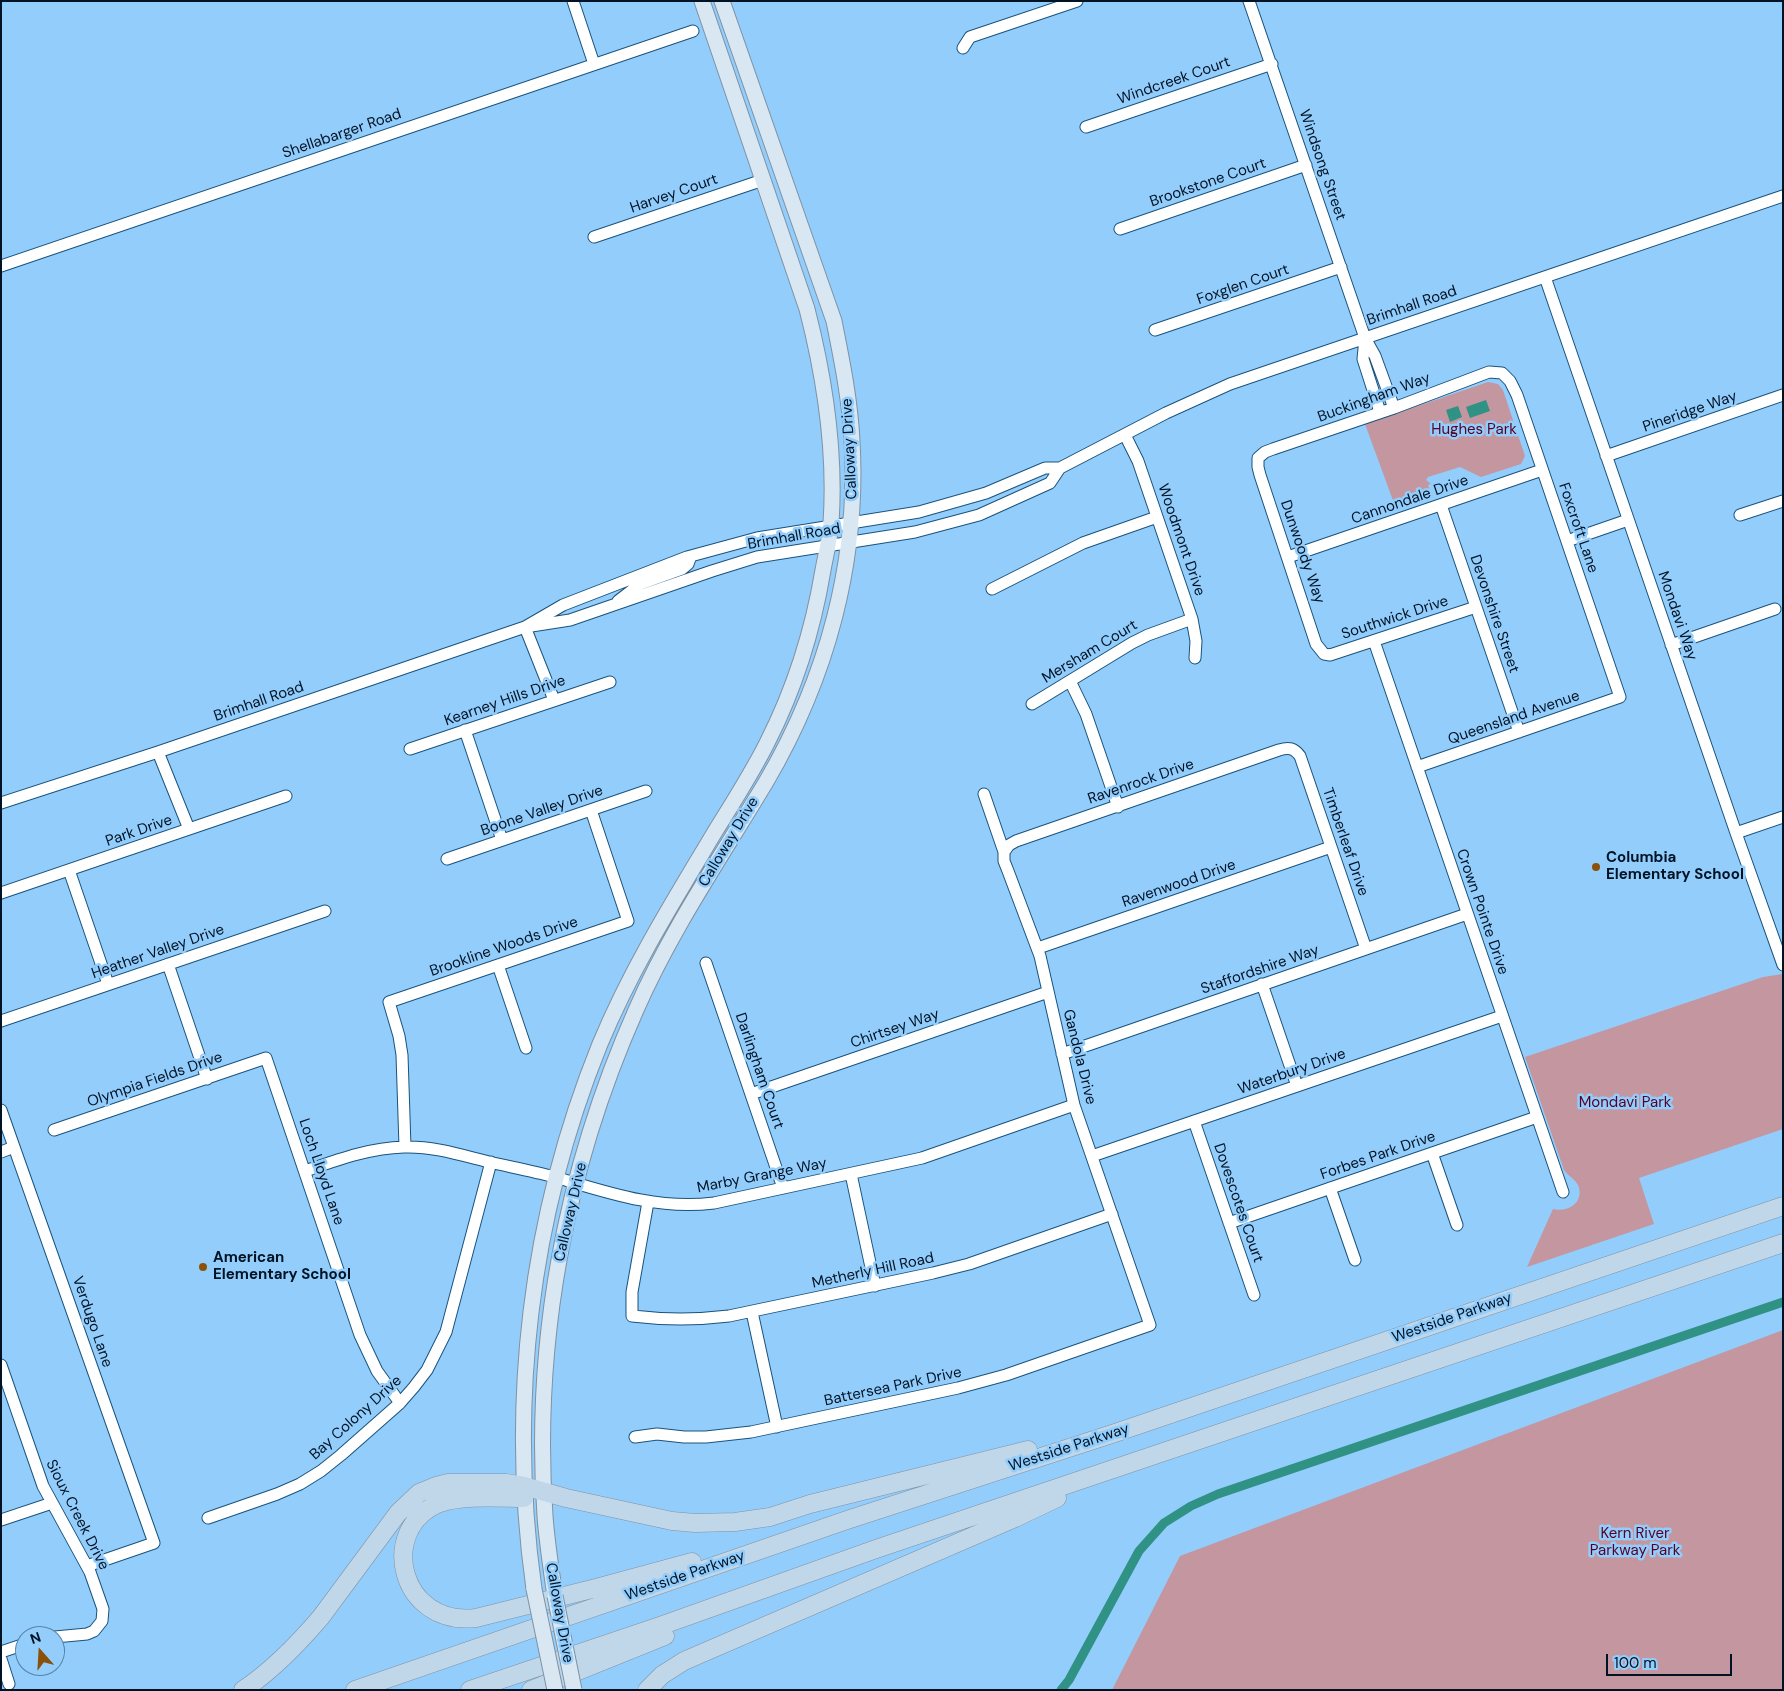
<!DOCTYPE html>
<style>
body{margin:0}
#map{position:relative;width:1784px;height:1691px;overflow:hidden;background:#93cdfc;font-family:"DM Sans",sans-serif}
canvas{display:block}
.frame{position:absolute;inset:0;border:2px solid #001324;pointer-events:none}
.north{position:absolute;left:15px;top:1626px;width:50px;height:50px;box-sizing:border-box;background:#93cdfc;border:1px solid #5883a6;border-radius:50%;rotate:341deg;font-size:14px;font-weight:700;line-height:20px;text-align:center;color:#001324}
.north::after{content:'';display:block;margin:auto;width:18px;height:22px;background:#8b5109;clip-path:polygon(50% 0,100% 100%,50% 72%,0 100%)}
.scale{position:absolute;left:1606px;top:1654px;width:126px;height:22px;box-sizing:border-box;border:2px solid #001324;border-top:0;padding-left:6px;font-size:15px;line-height:18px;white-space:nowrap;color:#001324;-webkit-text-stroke:4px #93cdfc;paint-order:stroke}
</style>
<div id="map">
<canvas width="1784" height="1691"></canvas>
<div class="frame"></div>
<div class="north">N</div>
<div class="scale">100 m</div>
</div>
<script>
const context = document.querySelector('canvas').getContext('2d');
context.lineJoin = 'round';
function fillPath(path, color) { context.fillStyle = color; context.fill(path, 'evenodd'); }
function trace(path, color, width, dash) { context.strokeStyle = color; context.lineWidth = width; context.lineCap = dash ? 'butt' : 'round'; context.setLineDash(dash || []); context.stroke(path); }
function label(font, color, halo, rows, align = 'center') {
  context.font = font + ' "DM Sans",sans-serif'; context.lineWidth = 5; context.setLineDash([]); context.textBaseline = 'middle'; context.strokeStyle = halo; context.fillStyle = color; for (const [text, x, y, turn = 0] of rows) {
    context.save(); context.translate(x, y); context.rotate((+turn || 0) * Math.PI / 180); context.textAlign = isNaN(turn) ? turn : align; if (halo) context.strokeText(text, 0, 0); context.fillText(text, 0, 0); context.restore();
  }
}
fillPath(new Path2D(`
 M 1488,382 L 1498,384 L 1503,390 L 1525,456 L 1521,464 L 1481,477 L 1460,467 L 1428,477 L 1426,480 L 1431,484 L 1428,485 L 1431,494 L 1395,506 L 1365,424 Z
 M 1783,974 L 1783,1129 L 1639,1178 L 1654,1224 L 1527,1267 L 1553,1209 C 1568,1213 1585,1202 1578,1185 C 1575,1179 1568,1176 1564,1170 L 1525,1057 L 1763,977 Z
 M 1783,1330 L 1783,1690 L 1112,1690 L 1180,1556 Z`), '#c396a0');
fillPath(new Path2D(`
 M 1486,400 L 1490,411 L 1470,418 L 1466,407 Z
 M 1458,406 L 1462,417 L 1450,422 L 1446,410 Z`), '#309185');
trace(new Path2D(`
 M 1061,1690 L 1069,1680 L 1139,1551 L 1164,1523 L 1191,1506 L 1218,1494 L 1783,1302`), '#309185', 9);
const minor = new Path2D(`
 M 573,1 L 594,64
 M 1249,1 L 1365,338 L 1375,356 L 1394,408
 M 963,48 L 970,37 L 1077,1
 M 1086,127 L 1272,64
 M 1120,229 L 1306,165
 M 594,237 L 763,180
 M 1,266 L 693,31
 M 1545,277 L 1736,833 L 1783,965
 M 1155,330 L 1341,267
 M 1365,338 L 1363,359 L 1380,412
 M 1125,435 L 1138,461 L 1192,619 L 1196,641 L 1195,658
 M 1606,456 L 1783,395
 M 1441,505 L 1519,732
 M 1740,515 L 1783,501
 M 1567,541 L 1628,520
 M 1288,557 L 1542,470
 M 992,589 L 1083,543 L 1157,517
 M 618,601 L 640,584 L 682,569 L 688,564 L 691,556
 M 525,627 L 563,605 L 687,557 L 757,538 L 919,512 L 986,493 L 1045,468 L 1060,468 L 1166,413 L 1230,384 L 1783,196
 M 525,627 L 554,700
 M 1374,641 L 1563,1192
 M 1671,645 L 1775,609
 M 1070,681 L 1086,714 L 1118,807
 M 1032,704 L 1132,643 L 1148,635 L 1192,619
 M 465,730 L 502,840
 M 410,749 L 610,682
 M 158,752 L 189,829
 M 1417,767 L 1620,697 L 1517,395 L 1510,381 L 1502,373 L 1489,372 L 1394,408 L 1273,449 L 1265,452 L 1258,458 L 1258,467 L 1260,475 L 1316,644 L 1324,654 L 1330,655 L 1476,607
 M 1,803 L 158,752 L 525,627 L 570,620 L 712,571 L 757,557 L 915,532 L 979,515 L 1050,483 L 1060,468
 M 1736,833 L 1783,817
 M 1004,852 L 1009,845 L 1016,841 L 1279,750 C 1289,747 1294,748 1300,756 L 1366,949
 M 447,859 L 646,791
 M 69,870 L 108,984
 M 1,893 L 286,796
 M 1038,948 L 1331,847
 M 706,963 L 783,1188
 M 168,964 L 207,1079
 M 498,965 L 526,1048
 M 1262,984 L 1297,1086
 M 1,1021 L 325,911
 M 1062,1054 L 1467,914
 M 751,1094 L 1048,992
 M 1,1110 L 154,1543 L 87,1566
 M 1194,1121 L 1254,1295
 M 54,1130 L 266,1058 L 360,1335 L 377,1371 L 400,1403
 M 405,1147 L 402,1055 L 399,1036 L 389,1002 L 628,921 L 591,810
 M 1,1152 L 14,1147
 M 1432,1153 L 1457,1225
 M 1092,1156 L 1502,1016
 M 305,1171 C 337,1160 369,1148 404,1147 C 433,1146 461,1155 489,1162 C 511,1167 533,1171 555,1177 C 609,1193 658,1210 714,1203 L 922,1158 L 1074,1105
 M 851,1174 L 875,1286
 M 1330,1188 L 1355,1260
 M 648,1202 L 632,1292 L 632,1316 C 665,1320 696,1320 729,1316 L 933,1273 L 969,1264 L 1112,1214
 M 1229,1223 L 1537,1117
 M 752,1312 L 777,1427
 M 1,1365 L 43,1486 L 90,1572 L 103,1609 L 102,1621 L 94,1631 L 87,1634 L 55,1637
 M 635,1437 L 657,1434 L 684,1437 L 706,1437 L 751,1432 L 958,1388 L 1006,1375 L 1150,1325 L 1074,1105 L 1040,956 L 1008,871 L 1004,861 L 1004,852 L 984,794
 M 208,1518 L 277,1494 L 300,1484 L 321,1471 L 341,1455 L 400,1403 L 414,1387 L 427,1370 L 446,1332 L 491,1162
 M 1,1520 L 52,1503
 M 1,1652 L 25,1644
 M 1,1659 L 9,1684`);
const major = new Path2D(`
 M 534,1589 C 508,1404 530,1217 600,1044 C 631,969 674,900 716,830 C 734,801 752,773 767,743 C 795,688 813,630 823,570 C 826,554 830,538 831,523 C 836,450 825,379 807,309 L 702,1
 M 555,1596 C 551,1569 547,1543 545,1516 C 533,1342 565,1170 636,1010 C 671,930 721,857 766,782 C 827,678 859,561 852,441 C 850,400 842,361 834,321 L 722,1`);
const highway = new Path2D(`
 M 524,1498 C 501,1498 462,1495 440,1503 C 377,1528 399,1627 476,1618 L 596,1588 L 692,1562
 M 243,1690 C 273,1670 298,1644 321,1617 L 398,1513 L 419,1493 L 436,1486 L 448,1483 L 506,1483 L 524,1486 L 566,1498 L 672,1521 L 695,1523 L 735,1522 L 770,1517 L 810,1504 L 1028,1450
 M 355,1690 L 847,1520 L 1112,1434 L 1783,1206
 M 470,1690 L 660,1626 L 876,1549 L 1783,1243
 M 531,1690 L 665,1636
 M 647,1690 L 662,1675 L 684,1661 L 1015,1518 L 1057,1498`);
trace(minor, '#19537c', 13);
trace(major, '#7d92a5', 17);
trace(highway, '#7d92a5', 19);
trace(minor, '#fff', 11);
trace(major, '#d9e7f2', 15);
trace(highway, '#c0d7ea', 18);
const majorBridge = new Path2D(`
 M 534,1589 L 555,1690
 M 555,1596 L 574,1690`);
trace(majorBridge, '#7d92a5', 17, []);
trace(majorBridge, '#d9e7f2', 15);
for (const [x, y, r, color] of [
 [1596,867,5,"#8b5109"],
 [203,1267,5,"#8b5109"]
]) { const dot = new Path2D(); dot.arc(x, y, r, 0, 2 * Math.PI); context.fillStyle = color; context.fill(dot); trace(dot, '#93cdfc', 2); }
label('15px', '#001324', '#93cdfc', [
 ["Windcreek Court",1174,81,-19],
 ["Shellabarger Road",342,134,-19],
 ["Windsong Street",1322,165,71],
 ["Brookstone Court",1208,183,-19],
 ["Harvey Court",674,194,-19],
 ["Foxglen Court",1243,285,-19],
 ["Brimhall Road",1412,306,-19],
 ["Buckingham Way",1374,398,-20],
 ["Pineridge Way",1690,412,-19],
 ["Calloway Drive",850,449,-93],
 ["Cannondale Drive",1410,500,-19],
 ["Foxcroft Lane",1578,528,71],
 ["Brimhall Road",794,537,-10],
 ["Woodmont Drive",1181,540,71],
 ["Dunwoody Way",1302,552,71],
 ["Devonshire Street",1494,614,71],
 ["Mondavi Way",1677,616,71],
 ["Southwick Drive",1395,618,-18],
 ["Mersham Court",1090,652,-31],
 ["Kearney Hills Drive",505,701,-19],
 ["Brimhall Road",259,702,-19],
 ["Queensland Avenue",1514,718,-19],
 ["Ravenrock Drive",1141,782,-19],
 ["Boone Valley Drive",542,811,-19],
 ["Park Drive",139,831,-19],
 ["Calloway Drive",729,842,-59],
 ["Timberleaf Drive",1345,842,71],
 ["Ravenwood Drive",1179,884,-19],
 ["Crown Pointe Drive",1482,912,71],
 ["Brookline Woods Drive",504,947,-19],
 ["Heather Valley Drive",158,952,-19],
 ["Staffordshire Way",1260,970,-19],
 ["Chirtsey Way",895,1029,-19],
 ["Gandola Drive",1079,1057,76],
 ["Darlingham Court",759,1071,71],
 ["Waterbury Drive",1292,1072,-19],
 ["Olympia Fields Drive",155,1080,-19],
 ["Forbes Park Drive",1378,1156,-19],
 ["Loch Lloyd Lane",321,1172,71],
 ["Marby Grange Way",762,1176,-11],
 ["Dovescotes Court",1238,1203,71],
 ["Calloway Drive",571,1212,-77],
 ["Metherly Hill Road",873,1271,-12],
 ["Westside Parkway",1452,1318,-19],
 ["Verdugo Lane",92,1322,71],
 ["Battersea Park Drive",893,1387,-12],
 ["Bay Colony Drive",356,1418,-42],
 ["Westside Parkway",1069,1448,-18],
 ["Sioux Creek Drive",77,1515,63],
 ["Westside Parkway",685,1576,-19],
 ["Calloway Drive",559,1613,80]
]);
label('15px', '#560025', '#93cdfc', [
 ["Hughes Park",1474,430],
 ["Mondavi Park",1625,1103],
 ["Kern River",1635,1534],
 ["Parkway Park",1635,1551]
]);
label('bold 15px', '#001324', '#93cdfc', [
 ["Columbia",1606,858],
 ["Elementary School",1606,875],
 ["American",213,1258],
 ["Elementary School",213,1275]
], 'left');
</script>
